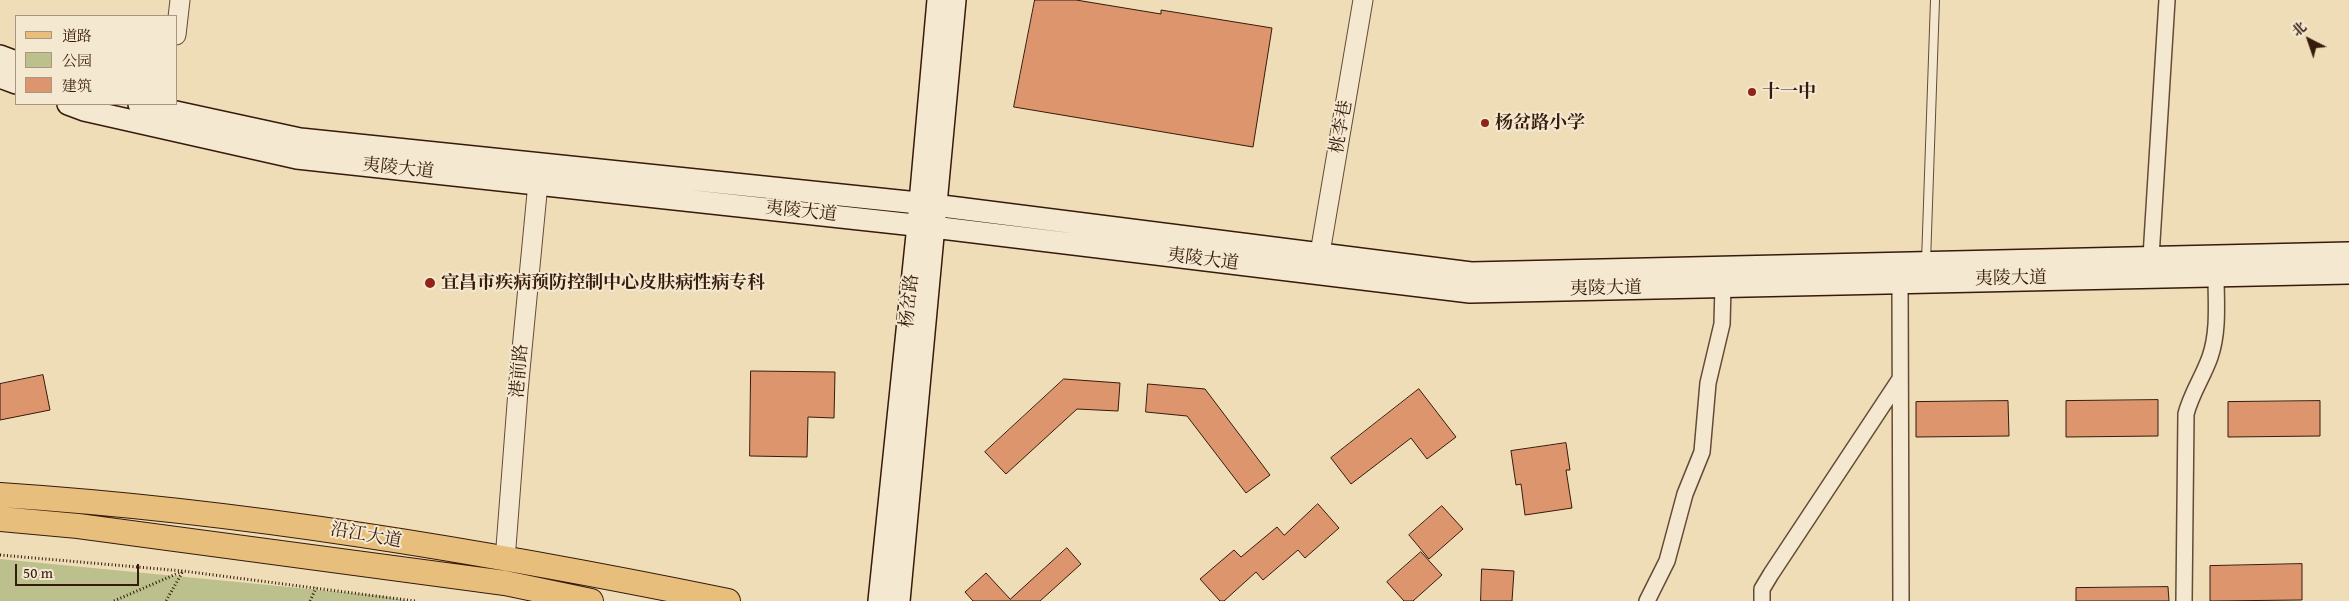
<!DOCTYPE html>
<meta charset="utf-8">
<style>
body{margin:0}
#map{position:relative;width:2349px;height:601px;overflow:hidden;background:#eeddb6;font-family:"Gentium Book Plus","Noto Serif SC",serif}
canvas{display:block}
.legend{position:absolute;left:15px;top:15px;width:162px;height:90px;box-sizing:border-box;background:#f4e9d0;border:1px solid #a89682;margin:0;padding:6px 9px;list-style:none;font-size:15px;color:#371a0c}
.legend li{display:flex;align-items:center;gap:10px;height:25px}
.legend b{width:25px;border:1px solid #a89682}
.north{position:absolute;left:2284px;top:15px;width:50px;height:50px;-webkit-text-stroke:4px #f4e9d0;paint-order:stroke;rotate:319deg;font-size:14px;font-weight:700;line-height:20px;text-align:center;color:#371a0c}
.north::after{content:'';display:block;margin:auto;width:18px;height:22px;background:#371a0c;clip-path:polygon(50% 0,100% 100%,50% 72%,0 100%)}
.scale{position:absolute;left:15px;top:564px;width:124px;height:22px;box-sizing:border-box;border:2px solid #371a0c;border-top:0;padding-left:6px;font-size:15px;line-height:18px;white-space:nowrap;color:#371a0c;-webkit-text-stroke:4px #f4e9d0;paint-order:stroke}
</style>
<div id="map">
<canvas width="2349" height="601"></canvas>
<ul class="legend">
<li><b style="height:6px;background:#e7be7b"></b>道路</li>
<li><b style="height:14px;background:#bbc08c"></b>公园</li>
<li><b style="height:14px;background:#dd956d"></b>建筑</li>
</ul>
<div class="north">北</div>
<div class="scale">50 m</div>
</div>
<script>
const context = document.querySelector('canvas').getContext('2d');
context.lineJoin = 'round';
function fillPath(path, color) { context.fillStyle = color; context.fill(path, 'evenodd'); }
function trace(path, color, width, dash) { context.strokeStyle = color; context.lineWidth = width; context.lineCap = dash ? 'butt' : 'round'; context.setLineDash(dash || []); context.stroke(path); }
function label(font, color, halo, rows, align = 'center') {
  context.font = font + ' "Gentium Book Plus","Noto Serif SC",serif'; context.lineWidth = 4; context.setLineDash([]); context.textBaseline = 'middle'; context.strokeStyle = halo; context.fillStyle = color; for (const [text, x, y, turn = 0] of rows) {
    context.save(); context.translate(x, y); context.rotate((+turn || 0) * Math.PI / 180); context.textAlign = isNaN(turn) ? turn : align; if (halo) context.strokeText(text, 0, 0); context.fillText(text, 0, 0); context.restore();
  }
}
fillPath(new Path2D(`
 M 0,559 L 382,596 L 409,601 L 0,601 Z`), '#bbc08c');
const building = new Path2D(`
 M 1035,0 L 1076,0 L 1161,14 L 1161,10 L 1272,28 L 1253,147 L 1014,107 Z
 M 751,371 L 835,372 L 834,418 L 808,417 L 807,457 L 750,456 Z
 M 43,375 L 50,410 L 0,420 L 0,384 Z
 M 1064,379 L 1120,383 L 1118,411 L 1077,409 L 1006,474 L 985,452 Z
 M 1148,384 L 1205,389 L 1270,475 L 1246,493 L 1187,416 L 1146,412 Z
 M 1419,389 L 1456,437 L 1427,459 L 1411,438 L 1351,484 L 1331,458 Z
 M 2158,400 L 2158,436 L 2066,437 L 2066,401 Z
 M 2008,401 L 2009,436 L 1916,437 L 1916,402 Z
 M 2320,401 L 2320,436 L 2228,437 L 2228,402 Z
 M 1566,443 L 1570,470 L 1566,470 L 1572,508 L 1525,515 L 1521,484 L 1516,485 L 1511,451 Z
 M 1318,504 L 1339,528 L 1305,558 L 1298,550 L 1263,580 L 1256,572 L 1224,601 L 1220,601 L 1200,579 L 1234,550 L 1241,557 L 1277,527 L 1284,535 Z
 M 1442,506 L 1463,529 L 1429,559 L 1409,535 Z
 M 1067,548 L 1081,564 L 1040,601 L 973,601 L 965,592 L 986,573 L 1010,599 Z
 M 1421,552 L 1442,575 L 1413,601 L 1404,601 L 1387,582 Z
 M 2302,564 L 2302,600 L 2210,601 L 2210,566 Z
 M 1482,569 L 1514,571 L 1512,601 L 1481,601 Z
 M 2168,587 L 2169,601 L 2076,601 L 2076,588 Z`);
fillPath(building, '#dd956d');
trace(building, '#371a0c', 1);
const service = new Path2D(`
 M 1926,262 L 1935,0`);
const minor = new Path2D(`
 M 2151,257 L 2167,0
 M 1900,282 L 1901,601
 M 1647,601 L 1667,561 L 1685,494 L 1702,452 L 1708,383 L 1722,324 L 1723,286
 M 1762,601 L 1762,589 L 1771,574 L 1900,379
 M 2184,601 L 2186,414 C 2191,394 2203,377 2210,357 C 2219,331 2216,302 2216,275`);
const tertiary = new Path2D(`
 M 176,35 L 180,0
 M 1320,253 L 1363,0
 M 505,560 L 518,391 L 538,183`);
const secondary = new Path2D(`
 M 0,56 L 16,62
 M 0,77 L 16,83
 M 68,104 L 84,110 L 297,158 L 933,227 L 1470,292 L 2349,273
 M 139,104 L 300,139 L 918,203 L 1471,273 L 2349,253
 M 879,601 L 918,225 L 938,0
 M 899,601 L 955,0`);
const primary = new Path2D(`
 M 0,495 C 245,511 488,552 728,601
 M 0,519 L 78,526 L 505,583 L 591,601`);
trace(service, '#654b36', 10);
trace(minor, '#654b36', 18);
trace(tertiary, '#654b36', 21);
trace(secondary, '#371a0c', 24);
trace(primary, '#371a0c', 26);
trace(new Path2D(`
 M 0,555 L 183,571 L 415,601
 M 114,601 L 183,571 L 166,601
 M 310,601 L 316,588`), '#371a0c', 3, [1, 2.5]);
trace(service, '#f4e9d0', 8);
trace(minor, '#f4e9d0', 15);
trace(tertiary, '#f4e9d0', 19);
trace(secondary, '#f4e9d0', 21);
trace(primary, '#e7be7b', 24);
for (const [x, y, r, color] of [
 [1752,92,5,"#8f2418"],
 [1485,123,5,"#8f2418"],
 [430,283,6,"#8f2418"]
]) { const dot = new Path2D(); dot.arc(x, y, r, 0, 2 * Math.PI); context.fillStyle = color; context.fill(dot); trace(dot, '#f4e9d0', 2); }
label('bold 18px', '#371a0c', '#f4e9d0', [
 ["十一中",1762,92],
 ["杨岔路小学",1495,123],
 ["宜昌市疾病预防控制中心皮肤病性病专科",441,283]
], 'left');
label('18px', '#371a0c', '#f4e9d0', [
 ["桃李巷",1342,127,-80],
 ["夷陵大道",398,169,6],
 ["夷陵大道",801,212,6],
 ["夷陵大道",1203,260,7],
 ["夷陵大道",2011,279,-1],
 ["夷陵大道",1606,289,-1],
 ["杨岔路",910,301,-84],
 ["港前路",520,371,-85],
 ["沿江大道",366,536,10]
]);
</script>
